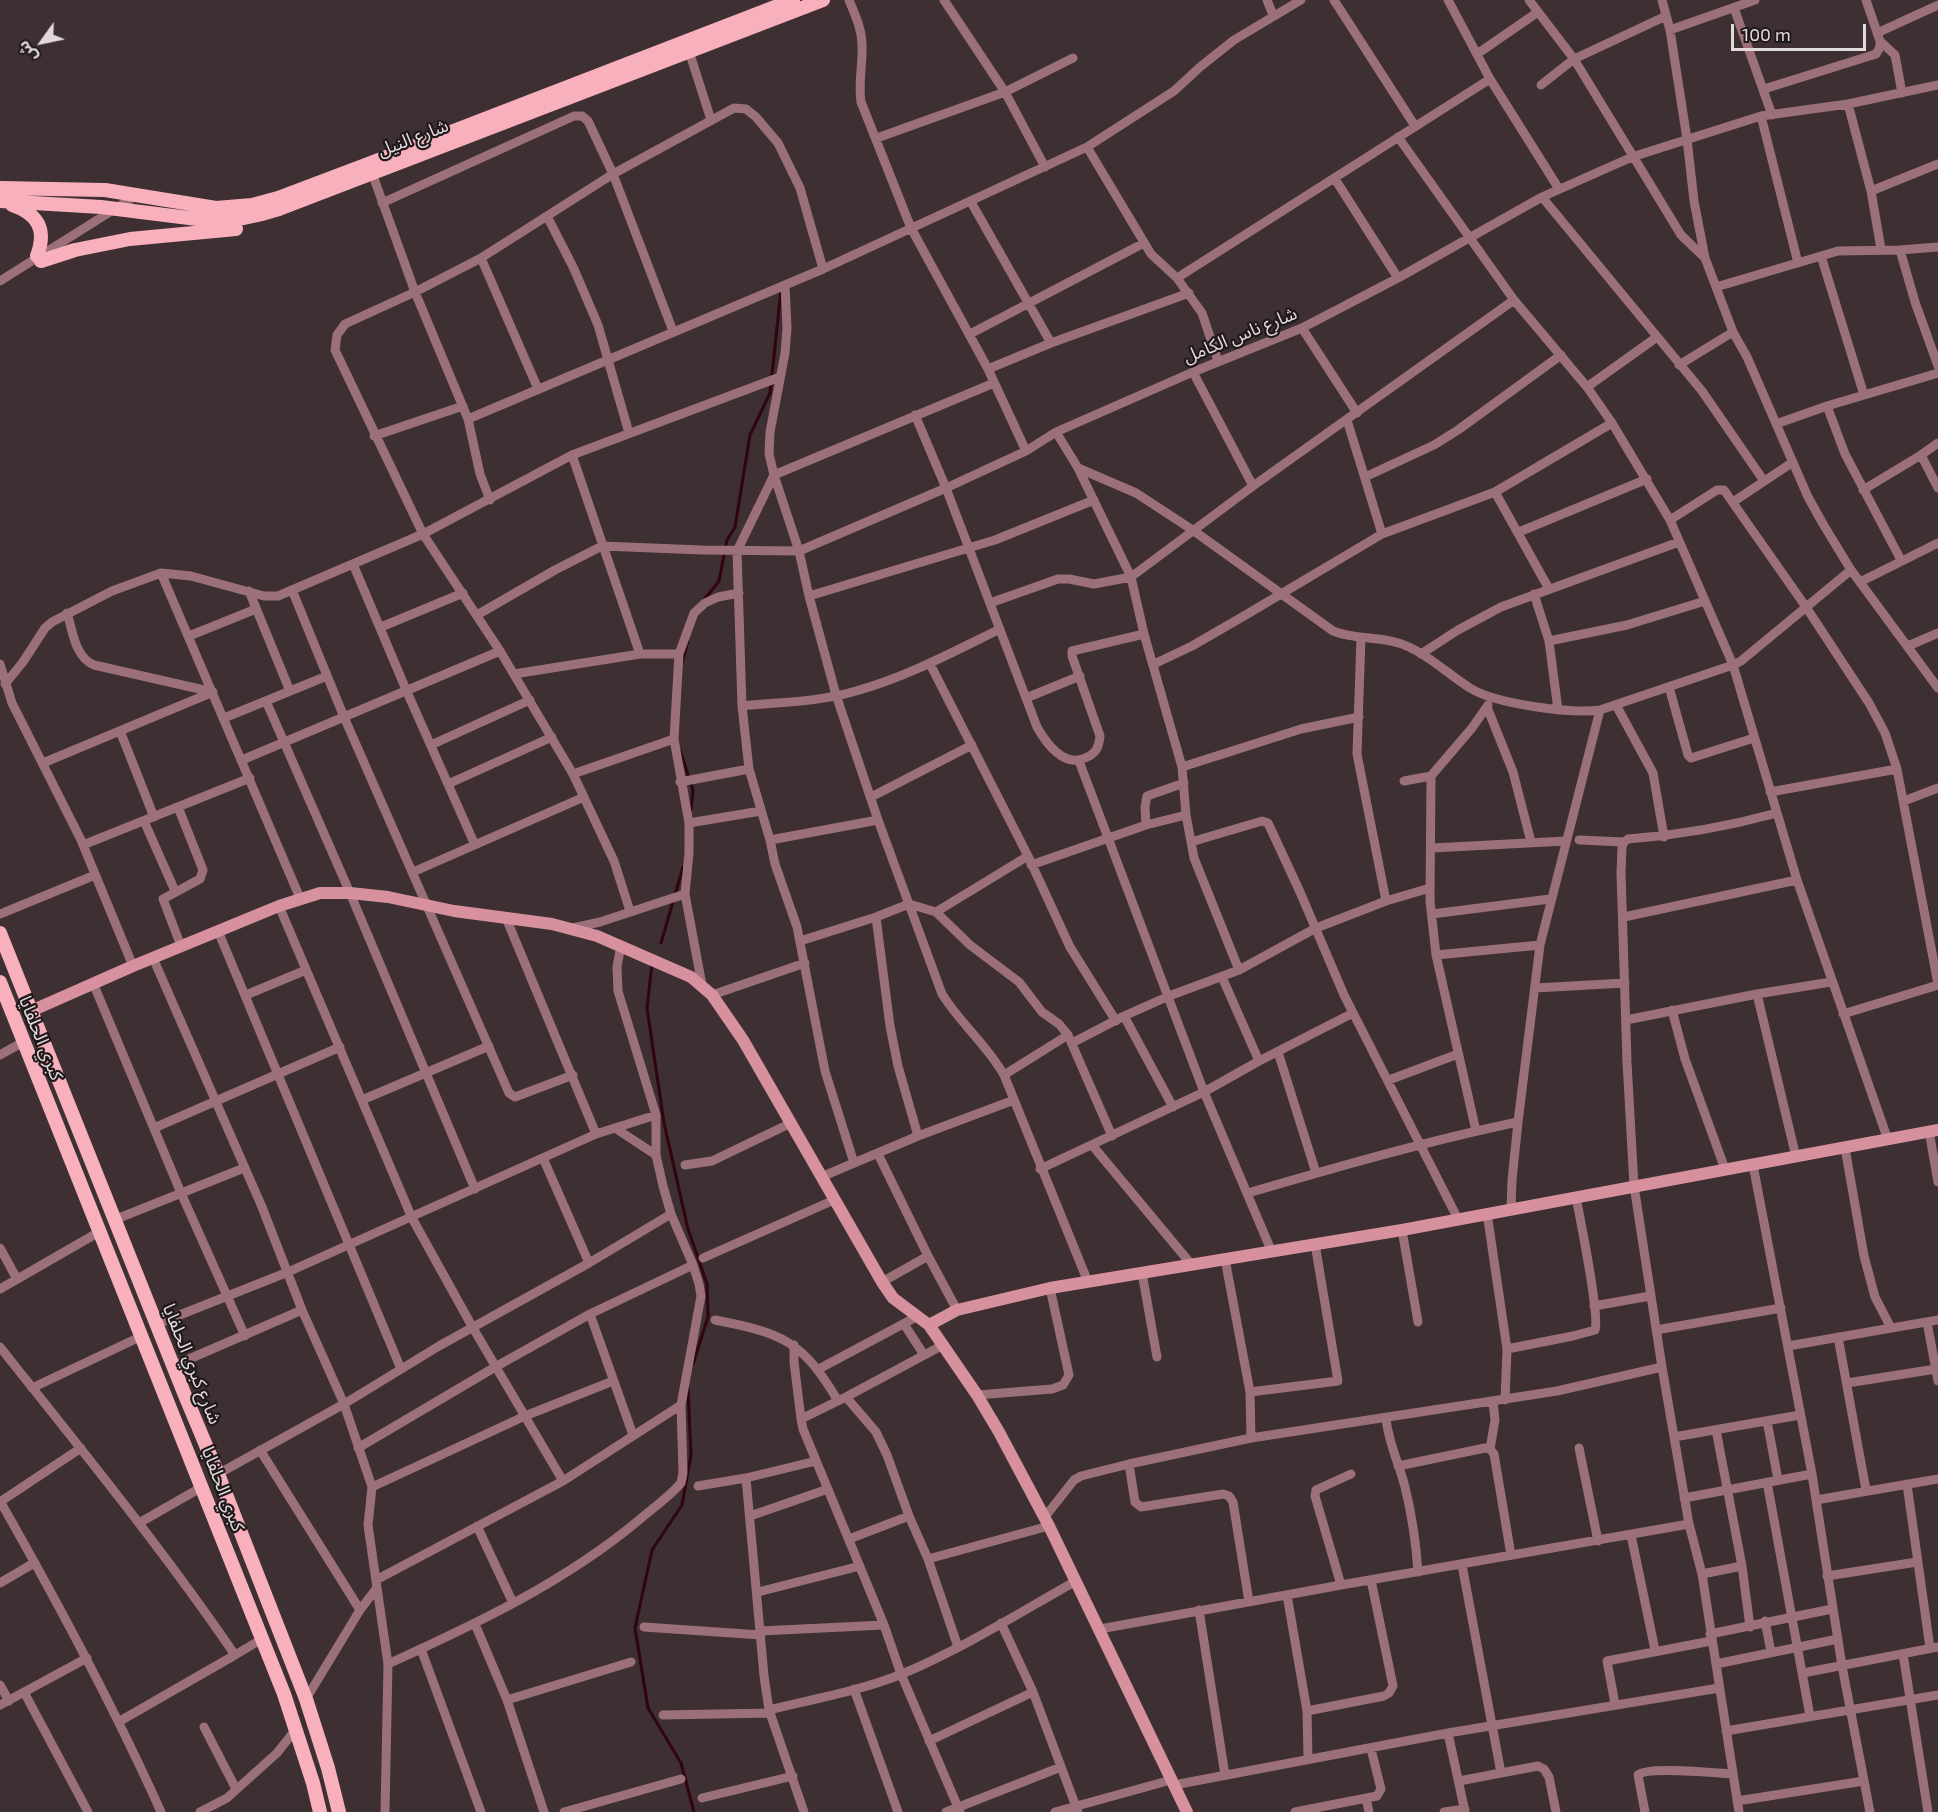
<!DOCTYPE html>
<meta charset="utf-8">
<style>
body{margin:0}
#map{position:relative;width:1938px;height:1812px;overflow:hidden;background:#3d2f32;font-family:"Exo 2","Noto Sans Arabic",sans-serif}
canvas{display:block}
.north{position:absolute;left:12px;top:12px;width:60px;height:60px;-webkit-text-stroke:4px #20191b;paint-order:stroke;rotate:237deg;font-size:16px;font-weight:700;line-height:24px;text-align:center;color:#e3dadb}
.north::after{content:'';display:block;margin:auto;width:21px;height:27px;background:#e3dadb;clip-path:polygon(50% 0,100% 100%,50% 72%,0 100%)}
.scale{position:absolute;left:1731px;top:24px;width:135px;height:27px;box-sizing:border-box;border:3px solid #e3dadb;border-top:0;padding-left:8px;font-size:18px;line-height:21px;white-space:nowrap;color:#e3dadb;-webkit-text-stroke:4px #20191b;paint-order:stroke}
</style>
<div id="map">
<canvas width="1938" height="1812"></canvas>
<div class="north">ش</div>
<div class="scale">100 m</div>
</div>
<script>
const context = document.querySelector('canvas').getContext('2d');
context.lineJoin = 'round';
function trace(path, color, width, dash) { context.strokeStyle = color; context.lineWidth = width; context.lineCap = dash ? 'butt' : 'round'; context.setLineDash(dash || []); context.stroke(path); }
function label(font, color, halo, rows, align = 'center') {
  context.font = font + ' "Exo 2","Noto Sans Arabic",sans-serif'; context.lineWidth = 4.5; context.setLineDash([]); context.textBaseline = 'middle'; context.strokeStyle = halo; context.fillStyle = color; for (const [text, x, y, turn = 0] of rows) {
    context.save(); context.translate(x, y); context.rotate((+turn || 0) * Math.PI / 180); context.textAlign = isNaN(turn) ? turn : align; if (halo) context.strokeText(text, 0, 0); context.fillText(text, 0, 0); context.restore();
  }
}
trace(new Path2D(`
 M 703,601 L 719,581 L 727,540 L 735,527 L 750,435 L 770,393 L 781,290
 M 682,663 L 688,641
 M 680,750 L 693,790 L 691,810
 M 661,943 L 683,867
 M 652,964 L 647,1008 L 664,1123 L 688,1229 L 707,1284 L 708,1317 L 693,1364
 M 688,1388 L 691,1455 L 682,1505 L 652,1550 L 635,1628 L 648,1708 L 681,1763 L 694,1812`), '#320312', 3);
trace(new Path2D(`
 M 849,0 C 855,15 862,29 862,45 C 863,64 858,82 861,102 L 911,228 L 988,369 L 1026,451
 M 944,0 L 1005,92 L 1045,167
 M 1267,0 L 1273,15
 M 1334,0 L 1415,126
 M 1448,0 L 1490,79 L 1559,189
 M 1529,0 L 1574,59 L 1681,235 L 1705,258
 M 1662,0 L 1670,30 L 1687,139 L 1694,201 L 1705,258 L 1733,332 L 1747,357 L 1808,497 L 1823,524 L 1851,570 L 1938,688
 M 1734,8 L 1772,115
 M 1670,30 L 1755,0
 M 1877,33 L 1938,5
 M 1880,41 L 1895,55 L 1902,93
 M 689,51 L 711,120
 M 1477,54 L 1538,12
 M 1541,85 L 1574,59 L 1666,16
 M 1764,89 L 1876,54 L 1880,47 L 1880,41 L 1866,0
 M 1848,104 L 1871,191 L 1881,249
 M 1761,116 L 1798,263
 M 1398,137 L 1514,300 L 1587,387 L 1612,423 L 1670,520 L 1733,665 L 1797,880 L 1888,1140
 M 877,138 L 1005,92 L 1073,58
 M 1087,147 L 1151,254 L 1177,278 L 1202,313 L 1218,361
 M 372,173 L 415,292 L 468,419 L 480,474 L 490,500
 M 1335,179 L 1398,278
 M 1871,191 L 1938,164
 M 1542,197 L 1702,391 L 1764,481
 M 971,202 L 1051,343
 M 382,203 L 574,116 L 582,116 L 588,121 L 613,174 L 673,331
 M 547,216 L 574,269 L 598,325 L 629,433
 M 1900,250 L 1915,302 L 1938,366
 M 1821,256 L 1864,395
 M 481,258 L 538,389
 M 1177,278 L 1490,79
 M 0,281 L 137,195
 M 785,285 L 787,328 L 785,353 L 770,432 L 769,454 L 774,475 L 799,551 L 809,596 L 836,695 L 878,820 L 942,994 C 960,1023 987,1045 1004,1075 L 1088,1282
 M 1716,287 L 1838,251 L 1900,250 L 1938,247
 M 1302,328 L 1357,413
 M 970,334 L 1144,243
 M 1679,365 L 1733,332
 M 988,369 L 1051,343 L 1189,293
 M 1193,372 L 1253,486
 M 1587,387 L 1657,337
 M 1827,406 L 1845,454 L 1901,560
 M 915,415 L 946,488 L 1037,727 C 1046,743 1064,768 1085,758 C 1096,754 1099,747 1100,736 L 1072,656 L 1072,651 L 1144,634
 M 468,419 L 823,269 L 1087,147 L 1174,91 L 1200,67 L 1234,40 L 1301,0
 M 1347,420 L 1382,534
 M 1776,424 L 1827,406 L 1938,373
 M 1056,432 L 1078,468 L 1131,577 L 1144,634 L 1182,767 L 1186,815 L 1194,858 L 1239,970
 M 374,436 L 463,406
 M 572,455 L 640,654
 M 1921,455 L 1938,488
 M 1078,468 L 1136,493 L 1194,531 L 1333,631 C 1358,641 1384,635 1409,647 C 1431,657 1449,675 1470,688 C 1495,704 1571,714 1600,710 L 1733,665 L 1741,661 L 1851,570
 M 1365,477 L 1434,445 L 1458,430 L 1561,355
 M 1863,490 L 1921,455 L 1938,443
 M 1495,492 L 1549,589
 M 1733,502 L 1793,462
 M 1670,520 L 1717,490 L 1724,490 L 1806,607 L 1869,703 L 1885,733 L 1897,769 L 1938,984
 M 1519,532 L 1647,479
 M 353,564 L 407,692 L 475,845
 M 161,573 L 300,898
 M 1860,582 L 1938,543
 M 292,590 L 344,717 L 509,1093 L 515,1097 L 573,1075
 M 249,591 L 290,691
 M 1534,594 L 1549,641 L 1558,710
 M 809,596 L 995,540 L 1094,500
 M 990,603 L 1058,579 L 1069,579 L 1094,584 L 1131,577 L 1253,486 L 1514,300
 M 67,613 C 73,632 75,657 94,665 L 213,692
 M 477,615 L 555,570 L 602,546 L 702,550 L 799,551 L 946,488 L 1026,451 L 1056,432 L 1193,372 L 1302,328 L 1398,278 L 1542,197 L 1632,157 L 1761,116 L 1848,104 L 1938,85
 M 381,627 L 463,593
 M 189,636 L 256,609
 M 1361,638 L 1357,754 L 1386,901
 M 1549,641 L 1627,625 L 1705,601
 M 1908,646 L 1938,633
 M 1421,654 L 1458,630 L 1501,607 L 1679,542
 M 0,664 L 12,703 L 81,840 L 133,966
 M 930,664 L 1028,856 L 1070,947 L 1116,1021
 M 1154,664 L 1192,646 L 1249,613 L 1382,534 L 1495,492 L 1612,423
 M 514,674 L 640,654 L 679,654
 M 5,684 L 23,662 L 45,628 L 52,622 L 112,591 L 161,573 L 191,576 L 264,596 L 278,596 L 423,534 L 572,455 L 780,377
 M 1669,687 L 1688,755 L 1691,758 L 1754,738
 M 1026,698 L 1080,676
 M 266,701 L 350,893 L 475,1189
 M 1616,705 L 1653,773 L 1664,837
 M 742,706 C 780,702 820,702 856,691 C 906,677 953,652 1000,629
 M 1487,707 L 1513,772 L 1531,842
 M 224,718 L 327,676
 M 120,731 L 154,817
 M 431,745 L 530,700
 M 242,760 L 500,651
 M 1079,761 L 1204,1092 L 1271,1250
 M 43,763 L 213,692
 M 1182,767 L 1301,729 L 1359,717
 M 573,774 L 674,739
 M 1431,776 L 1430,901 L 1436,955 L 1476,1131
 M 1404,781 L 1431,776 L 1472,728 L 1488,705
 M 680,782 L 749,769
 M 448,784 L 552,737
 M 1770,792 L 1897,769
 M 871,797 L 972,745
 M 1904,801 L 1938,788
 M 178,807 L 203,870 L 200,879 L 163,899 L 181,946
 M 144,821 L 175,891
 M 689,823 L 761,811
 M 1146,825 L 1145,807 L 1147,796 L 1184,783
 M 770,840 L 878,820
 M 1579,840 L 1624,842 L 1628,839 C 1681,835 1726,827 1777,813
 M 1191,842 L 1262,821 L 1268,823 L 1300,892 L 1344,995 L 1458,1219
 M 1624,842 L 1622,847 L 1621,873 L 1627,1062 L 1634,1186 L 1662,1367 L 1689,1524 L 1702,1574 L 1739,1812
 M 83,845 L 250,778
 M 1432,848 L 1566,841
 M 1031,865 L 1146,825 L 1186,815
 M 413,872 L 584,797
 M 279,906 L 412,1218 L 473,1328 L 563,1481
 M 630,911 L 614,861 L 573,774 L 500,651 L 423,534 L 335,350 L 337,335 L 345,324 L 415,292 L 481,258 L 613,174 L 734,108 L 746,109 L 756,117 L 778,143 L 800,188 L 823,269
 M 936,912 L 1028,856
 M 0,914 L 95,875
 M 1432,914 L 1550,899
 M 876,917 L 890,1026 L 898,1066 L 918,1136
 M 1624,917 L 1797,880
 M 506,918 L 596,1134
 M 573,928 L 600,922 L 685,894
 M 218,931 L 401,1369
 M 800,941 L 876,917 L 909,904 L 936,912 L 970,945 L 1019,982 L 1042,1012 L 1059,1024 L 1068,1035 L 1112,1136
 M 1436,955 L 1540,945
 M 153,958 L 262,1207 L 302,1310 L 344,1404 L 372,1487 L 368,1525 L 388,1664 L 385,1812
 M 1222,977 L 1259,1061
 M 93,983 L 181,1193 L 245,1336
 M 702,985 L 685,894 L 689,853 L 689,823 L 674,739 L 679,654 L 694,613 L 705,603 L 718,597 L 739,593
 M 1535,988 L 1625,983
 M 1757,994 L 1796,1157
 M 246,995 L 306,970
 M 712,995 L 805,963
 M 1672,1010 L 1685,1059 L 1725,1169
 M 1843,1014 L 1938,985
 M 1124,1016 L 1173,1107
 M 1626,1020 L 1757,994 L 1831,982
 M 1072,1043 L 1124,1016 L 1169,996 L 1239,970 L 1316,928 L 1386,901 L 1430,888
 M 1278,1052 L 1316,1173
 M 0,1055 L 23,1042
 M 1004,1075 L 1068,1035
 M 1389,1080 L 1458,1054
 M 362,1100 L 489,1046
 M 154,1128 L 340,1047
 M 615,1128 L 656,1155
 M 1929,1131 L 1938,1182
 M 1092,1145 L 1191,1264
 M 1845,1148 L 1864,1256 L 1875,1297 L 1891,1328
 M 878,1154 L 928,1256 L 957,1310
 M 543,1158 L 589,1263
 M 854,1163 L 825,1071 L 797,927 L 775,864 L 770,840 L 749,769 L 742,706 L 737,551 L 774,475 L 994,383
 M 685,1165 L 712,1161 L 791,1123
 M 1753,1165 L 1812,1474 L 1842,1666 L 1870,1812
 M 1040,1169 L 1204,1092 L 1259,1061 L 1353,1013
 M 821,1177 L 918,1136 L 1014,1100
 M 1248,1193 C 1337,1167 1427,1141 1518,1122
 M 1511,1208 L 1512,1180 L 1518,1122 L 1540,945 L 1600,710
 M 1487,1213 L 1507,1349 L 1505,1400
 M 114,1220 L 244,1168
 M 1402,1230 L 1418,1322
 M 0,1248 L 17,1279
 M 703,1258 L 834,1200
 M 1225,1259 L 1250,1392 L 1338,1381 L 1315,1244
 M 1142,1273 L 1157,1357
 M 882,1282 L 928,1256
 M 0,1289 L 99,1232
 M 1594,1306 L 1650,1296
 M 590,1314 L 693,1265
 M 715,1320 C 782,1333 802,1340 838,1401
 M 1927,1322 L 1938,1381
 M 157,1324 L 288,1272 L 596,1134 L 656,1115
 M 904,1324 L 924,1355
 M 1656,1330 L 1781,1308
 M 1838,1337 L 1866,1490
 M 794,1345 L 794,1362 L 801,1419
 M 943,1345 L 846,1397 L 801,1419 L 803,1429 L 884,1625 L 901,1674 L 960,1812
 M 1788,1346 L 1938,1320
 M 0,1347 C 80,1448 162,1548 235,1655 L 262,1639
 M 1507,1349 L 1573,1336 L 1595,1330 C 1600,1315 1580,1219 1576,1197
 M 173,1366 L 302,1310
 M 817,1370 L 918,1316
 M 1847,1383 L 1936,1369
 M 32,1388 L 142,1336
 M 1250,1392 L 1251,1438
 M 977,1395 L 1052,1389 L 1063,1385 L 1069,1375 L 1050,1288
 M 846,1397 L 876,1432 L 887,1455 L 909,1516 L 928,1559 L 958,1647
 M 1493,1402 L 1495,1420 L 1490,1449 L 1494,1454 L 1511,1555
 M 1386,1419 C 1389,1445 1399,1463 1405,1487 C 1412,1515 1416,1543 1418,1572
 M 1767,1421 L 1778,1480
 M 1716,1430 L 1742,1566 L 1750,1627
 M 1674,1437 L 1800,1415
 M 358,1448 L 497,1366 L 590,1314 L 633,1435
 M 1579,1448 L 1598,1541
 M 260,1450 L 360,1610
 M 1129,1464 L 1135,1502 L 1141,1507 L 1223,1494 L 1229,1496 L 1233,1502 L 1249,1602
 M 1398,1466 L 1485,1448 L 1490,1449
 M 218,1474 L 344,1404 L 439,1346 L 589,1263 L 671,1214
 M 746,1478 L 764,1676 L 769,1710 L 804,1812
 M 1767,1482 L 1810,1716
 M 1907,1484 L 1930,1648
 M 698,1486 L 746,1478 L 816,1461
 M 372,1487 L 525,1416 L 613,1381
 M 1684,1498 L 1812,1474
 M 1816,1500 L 1938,1479
 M 0,1501 C 58,1603 113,1705 161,1812
 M 0,1502 L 81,1448
 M 750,1516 L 828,1489
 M 1044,1518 L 1074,1480 L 1081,1476 L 1129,1464 L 1251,1438 L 1557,1391 L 1662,1367
 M 139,1523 L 202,1487
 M 477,1526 L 513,1603
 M 1631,1535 L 1655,1650
 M 849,1539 L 909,1516
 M 928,1559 L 1049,1526
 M 1702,1574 L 1742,1566
 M 1827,1576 L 1917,1562
 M 376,1580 L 563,1481 L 681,1405
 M 0,1583 L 34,1563
 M 1341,1585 L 1315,1496 L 1316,1490 L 1351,1474
 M 758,1592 L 860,1566
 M 1287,1595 L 1307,1711 L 1308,1758
 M 1199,1610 L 1225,1775
 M 1765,1621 L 1771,1652
 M 1001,1623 L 1033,1692 L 1078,1812
 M 475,1624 L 507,1700 L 544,1812
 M 644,1627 L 761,1635
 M 1100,1629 L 1341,1585 L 1689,1524
 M 760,1631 L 884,1625
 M 1710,1634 L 1832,1609
 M 421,1649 L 481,1812
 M 1903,1654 L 1928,1812
 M 388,1664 C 476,1624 565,1582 639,1520 C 653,1508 669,1497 681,1483 L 683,1473 L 681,1405 L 701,1296 L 699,1284 L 693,1265 L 671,1214 L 663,1186 L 656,1155 L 656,1115 L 618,991 L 617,967 L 621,945
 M 1716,1664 L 1838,1639
 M 1803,1673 L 1938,1647
 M 0,1685 L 9,1701
 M 854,1689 L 898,1812
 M 24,1692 L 88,1812
 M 306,1699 L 360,1610 L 376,1589
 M 507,1700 L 631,1662
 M 1615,1704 L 1607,1661 L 1711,1641
 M 0,1705 L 87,1658
 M 769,1710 C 813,1699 860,1691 902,1674 C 962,1649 1019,1613 1076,1581
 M 1307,1711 L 1384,1696 L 1389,1693 L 1393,1686 L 1371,1580
 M 663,1715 L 771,1713
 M 120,1721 L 235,1655
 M 204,1727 L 236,1789
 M 1726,1731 L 1938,1695
 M 1448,1733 L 1465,1812
 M 929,1741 L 1033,1692
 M 1501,1773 L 1538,1766 L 1544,1769 L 1549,1777 L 1556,1812
 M 1459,1781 L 1501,1773 L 1462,1565
 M 1174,1785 L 1448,1733 L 1719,1688
 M 702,1798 L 793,1776
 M 1366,1798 L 1369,1812
 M 1737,1801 L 1864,1781
 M 200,1812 L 227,1798 L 277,1753 L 296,1729
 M 564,1812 L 681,1779
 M 946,1812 L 1061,1767
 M 1055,1812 L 1171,1780
 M 1295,1812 L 1377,1796 L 1381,1789 L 1371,1749
 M 1444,1812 L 1465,1809
 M 1645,1812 L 1638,1775 C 1647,1766 1716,1773 1733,1774`), '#9c7078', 9);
trace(new Path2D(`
 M 31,1011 L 133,966 L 279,906 L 320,893 L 350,893 L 388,897 L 454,911 L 552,924 L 597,936 L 691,977 L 712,995 L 743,1040 L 882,1282 L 893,1298 L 929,1325 L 977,1395 L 999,1432 L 1049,1526 L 1187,1812
 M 929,1325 L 957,1310 L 1050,1288 L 1402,1230 L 1938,1130`), '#d7919e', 12);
trace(new Path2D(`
 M 0,188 L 105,190 L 216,208 L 252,205 L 278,198 L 368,164 L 793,0
 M 0,201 L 101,207 L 205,220 C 231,222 254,217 279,209 L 823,0
 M 12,205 C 38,214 47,229 37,256
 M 41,261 L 75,250 L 130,239 L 236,229
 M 0,933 L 184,1393 L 218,1474 L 306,1699 L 328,1768 L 339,1812
 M 0,982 L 284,1694 L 313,1783 L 320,1812`), '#f9b0bd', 14);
label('18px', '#e3dadb', '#20191b', [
 ["شارع النيل",413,138,-21],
 ["شارع ناس الكامل",1240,335,-22],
 ["كبري الحلفايا",41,1038,68],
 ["شارع كبري الحلفايا",192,1364,68],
 ["كبري الحلفايا",223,1489,69]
]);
</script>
